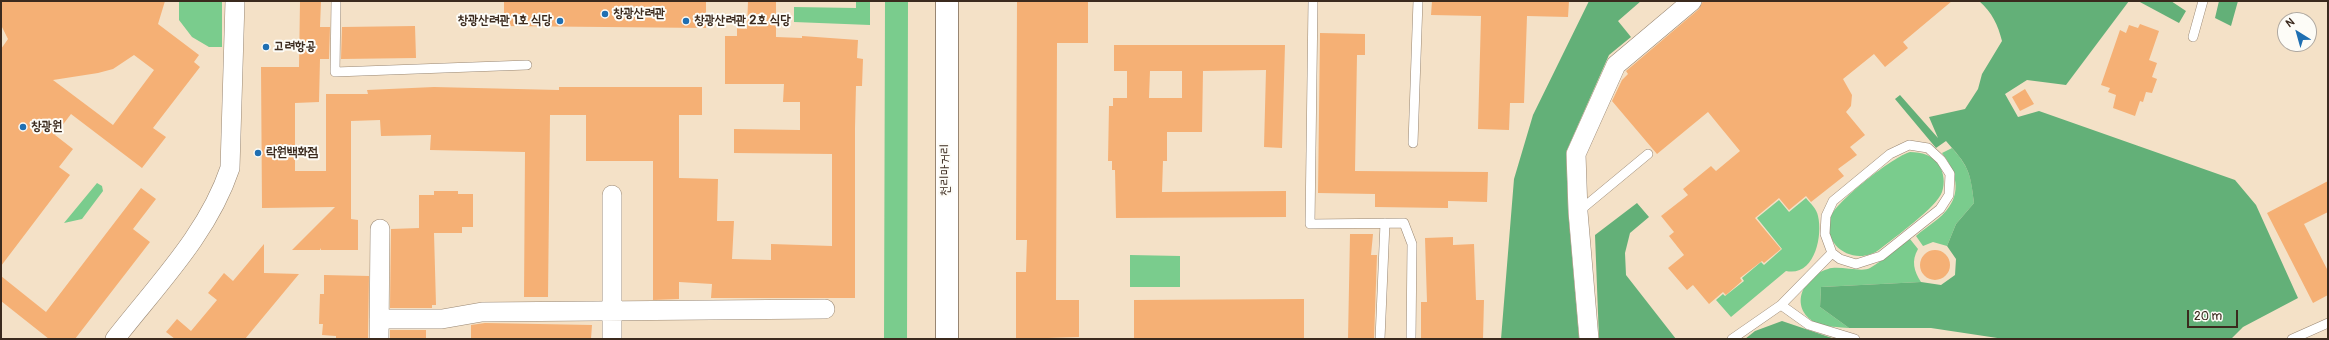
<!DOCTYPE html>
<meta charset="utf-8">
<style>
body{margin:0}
#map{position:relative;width:2329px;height:340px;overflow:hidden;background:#f4e1c7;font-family:Pangolin,sans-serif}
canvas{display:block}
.frame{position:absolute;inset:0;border:2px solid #3b2a1e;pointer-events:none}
.north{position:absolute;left:2277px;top:12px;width:40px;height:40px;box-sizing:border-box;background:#fdfcf7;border:1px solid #afa8a0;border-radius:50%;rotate:323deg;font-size:11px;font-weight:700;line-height:16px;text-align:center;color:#3b2a1e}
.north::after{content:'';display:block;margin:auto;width:14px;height:18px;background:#1f6fb2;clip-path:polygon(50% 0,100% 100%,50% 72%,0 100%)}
.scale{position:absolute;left:2187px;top:310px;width:51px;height:18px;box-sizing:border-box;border:2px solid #3b2a1e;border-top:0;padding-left:5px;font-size:12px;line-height:14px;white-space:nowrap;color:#3b2a1e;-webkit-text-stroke:3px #fdfcf7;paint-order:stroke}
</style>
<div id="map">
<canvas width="2329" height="340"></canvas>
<div class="frame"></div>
<div class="north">N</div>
<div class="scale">20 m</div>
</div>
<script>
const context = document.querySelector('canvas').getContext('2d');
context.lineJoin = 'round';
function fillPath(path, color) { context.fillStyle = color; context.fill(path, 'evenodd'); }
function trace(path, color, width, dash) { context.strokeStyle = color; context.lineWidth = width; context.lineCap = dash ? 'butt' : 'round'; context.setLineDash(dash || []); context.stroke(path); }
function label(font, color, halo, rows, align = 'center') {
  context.font = font + ' Pangolin,"Poor Story",sans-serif'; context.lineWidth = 4; context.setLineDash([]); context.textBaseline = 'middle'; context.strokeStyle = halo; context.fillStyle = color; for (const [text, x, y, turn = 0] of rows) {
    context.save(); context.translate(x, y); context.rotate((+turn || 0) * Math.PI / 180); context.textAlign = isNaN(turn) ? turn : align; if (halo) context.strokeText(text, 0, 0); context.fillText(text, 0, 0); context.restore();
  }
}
fillPath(new Path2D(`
 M 179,1 L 222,1 L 222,47 L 209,47 L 192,37 L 179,20 Z
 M 856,1 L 870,1 L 870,25 L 794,22 L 794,7 L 856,8 Z
 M 885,1 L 908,1 L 907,339 L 884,339 Z
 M 1952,148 C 1970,168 1971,177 1974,203 L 1956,224 L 1947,246 L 1933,242 L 1923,246 L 1916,236 C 1926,227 1942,218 1949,207 C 1962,189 1954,168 1942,153 Z
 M 1910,152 C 1922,152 1932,155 1939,165 C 1944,173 1945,183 1942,192 C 1937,207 1894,238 1880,249 C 1857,267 1822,248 1830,218 C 1835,202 1894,156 1910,152 Z
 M 97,183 L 102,186 L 103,191 L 82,219 L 64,223 Z
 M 1806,198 C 1810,203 1817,209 1818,216 C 1823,237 1814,277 1786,271 L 1731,317 L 1716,300 L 1723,294 L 1725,296 L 1744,281 L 1742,278 L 1761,262 L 1764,265 L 1782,249 L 1757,218 L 1779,200 L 1789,212 Z
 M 1910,239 L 1918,249 C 1911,261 1914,271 1921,282 L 1821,287 L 1820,307 L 1849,328 C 1839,327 1826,327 1818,324 C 1788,310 1801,277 1828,269 C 1839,265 1862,273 1870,268 C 1884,260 1897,248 1910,239 Z
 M 1130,255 L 1180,256 L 1180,287 L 1130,287 Z`), '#7acc8d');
fillPath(new Path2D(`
 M 1589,1 L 1641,1 L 1618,21 L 1631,37 L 1609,55 L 1566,152 L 1568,211 L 1579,339 L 1501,339 L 1514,179 L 1533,115 Z
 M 1979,1 L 2129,1 L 2066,85 L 2027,80 L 2005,94 L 2018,117 L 2039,111 L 2235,180 L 2256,205 L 2298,298 L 2243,327 L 2231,339 L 2004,339 L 1931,328 L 1849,328 L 1820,307 L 1821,287 L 1921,282 L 1941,285 L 1955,275 L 1956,259 L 1947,246 L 1956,224 L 1974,203 C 1970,169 1968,166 1946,141 L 1936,148 L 1895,99 L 1900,95 L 1938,138 L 1929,117 L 1965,109 L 1978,89 L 1982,74 L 2002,41 C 1998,25 1992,12 1979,1 Z
 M 2138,1 L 2171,1 L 2186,11 L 2179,23 Z
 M 2219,1 L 2238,1 L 2231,26 L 2215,18 Z
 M 1637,203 L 1649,217 L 1630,233 L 1625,253 L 1626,275 L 1676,339 L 1599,339 L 1595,235 Z
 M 1782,321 L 1835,339 L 1745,339 L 1755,331 Z`), '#63b078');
fillPath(new Path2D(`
 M 1,1 L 165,1 L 158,24 L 199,55 L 194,62 L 200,67 L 153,128 L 166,137 L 142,168 L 71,114 L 55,135 L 73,149 L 59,167 L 70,175 L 1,266 L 1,49 L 8,39 L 1,25 ZM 134,55 L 154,70 L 113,125 L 53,80 L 98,73 L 113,69 Z
 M 300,1 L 321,1 L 320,27 L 330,27 L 329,59 L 320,59 L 319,102 L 295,103 L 295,171 L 326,171 L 326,94 L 368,94 L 367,90 L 434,87 L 559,90 L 559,87 L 702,87 L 702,115 L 679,115 L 679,178 L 718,179 L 717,221 L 734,221 L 732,259 L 771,260 L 771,244 L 832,246 L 832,154 L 734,153 L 734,129 L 800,130 L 800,102 L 783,102 L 784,84 L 725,84 L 725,36 L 737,36 L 737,28 L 747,29 L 748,1 L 776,1 L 776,37 L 802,38 L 802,36 L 858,40 L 857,58 L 863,59 L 862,86 L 856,86 L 855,128 L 855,298 L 711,298 L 712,284 L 679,282 L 679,299 L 653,300 L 653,161 L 586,161 L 586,115 L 550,115 L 548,297 L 524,297 L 525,152 L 430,150 L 431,135 L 381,136 L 380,120 L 351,121 L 351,219 L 358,220 L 358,250 L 321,250 L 321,248 L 320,250 L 292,250 L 335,207 L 262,208 L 261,67 L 299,67 Z
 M 504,1 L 706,1 L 706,28 L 504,26 Z
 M 1017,1 L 1088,1 L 1088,43 L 1057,43 L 1056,300 L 1079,300 L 1079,337 L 1016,339 L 1016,272 L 1026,272 L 1027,240 L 1016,240 Z
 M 1432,1 L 1569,1 L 1568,17 L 1527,16 L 1524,103 L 1510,103 L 1509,130 L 1478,129 L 1481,16 L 1431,15 Z
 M 1703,1 L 1952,1 L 1903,42 L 1908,48 L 1885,67 L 1874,54 L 1843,79 L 1852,95 L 1851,106 L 1846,112 L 1865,135 L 1850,147 L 1857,155 L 1838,169 L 1844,176 L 1811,202 L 1806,196 L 1789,210 L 1779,198 L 1755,218 L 1781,249 L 1764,263 L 1762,261 L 1740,278 L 1742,281 L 1726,295 L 1723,292 L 1709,304 L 1693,285 L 1687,290 L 1668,268 L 1684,255 L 1669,236 L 1674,232 L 1661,216 L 1688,195 L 1683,189 L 1711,166 L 1716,171 L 1740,151 L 1708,112 L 1657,154 L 1612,101 L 1622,80 L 1628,74 L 1626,71 L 1699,9 Z
 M 2140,24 L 2159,31 L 2149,60 L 2157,63 L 2152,77 L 2157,79 L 2152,93 L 2146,92 L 2143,102 L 2140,101 L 2135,116 L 2113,108 L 2116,95 L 2108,92 L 2110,88 L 2101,85 L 2120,30 L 2126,33 L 2129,25 L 2138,28 Z
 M 415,26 L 416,58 L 341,59 L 342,27 Z
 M 1320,33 L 1365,34 L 1365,55 L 1357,55 L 1355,171 L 1488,172 L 1487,202 L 1448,201 L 1448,208 L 1375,207 L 1375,194 L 1318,193 Z
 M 1114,45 L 1285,45 L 1282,148 L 1264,147 L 1266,70 L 1203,71 L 1202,132 L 1167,132 L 1167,161 L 1163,161 L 1162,192 L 1286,191 L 1286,217 L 1116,218 L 1115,170 L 1112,170 L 1112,161 L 1108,161 L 1109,106 L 1113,106 L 1113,98 L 1127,98 L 1127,71 L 1114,71 ZM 1150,71 L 1182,71 L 1182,98 L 1149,98 Z
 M 2025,89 L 2034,104 L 2020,111 L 2012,97 Z
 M 2328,181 L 2328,212 L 2304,224 L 2328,271 L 2328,295 L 2313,303 L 2267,213 Z
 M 141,188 L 156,199 L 133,229 L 150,242 L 75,339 L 49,339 L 1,301 L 1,276 L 46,312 Z
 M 434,191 L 458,191 L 458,194 L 473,194 L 473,227 L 462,227 L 462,233 L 434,233 L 436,305 L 432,305 L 432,308 L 390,308 L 391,229 L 419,228 L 419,195 L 434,195 Z
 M 1350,234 L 1373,234 L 1371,255 L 1377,255 L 1374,339 L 1348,339 Z
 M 1453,237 L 1453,245 L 1474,244 L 1476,300 L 1484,300 L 1483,339 L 1421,339 L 1421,302 L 1427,302 L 1425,238 Z
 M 264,244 L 264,273 L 299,274 L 245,339 L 175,339 L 166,332 L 177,319 L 191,331 L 217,300 L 208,293 L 224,273 L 233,281 Z
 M1920 265a15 15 0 1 1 30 0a15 15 0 1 1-30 0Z
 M 324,275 L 369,276 L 368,339 L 336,339 L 336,336 L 322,335 L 323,324 L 319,324 L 320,294 L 324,294 Z
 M 1304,299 L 1304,339 L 1134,339 L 1134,300 Z
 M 485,323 L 592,325 L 591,339 L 471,339 L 471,325 Z
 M 390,330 L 426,330 L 426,339 L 390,339 Z`), '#f5b075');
const service = new Path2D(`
 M 336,1 L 335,72 L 527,65
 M 1313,1 L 1310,224 L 1404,223 L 1412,244 L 1411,339
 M 2193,37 L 2203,1
 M 1413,143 L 1418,1
 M 1909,145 L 1928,148 L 1941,160 L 1950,174 L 1949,195 L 1940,209 L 1881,256 L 1856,264 L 1840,259 L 1832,253 L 1825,234 L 1826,216 L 1833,201 L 1890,154 Z
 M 1578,212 L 1648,154
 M 1781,305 L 1809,325 L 1855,339
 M 1380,339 L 1385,223
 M 1732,339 L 1781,305 L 1832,253
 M 2292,339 L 2328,323`);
const minor = new Path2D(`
 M 612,195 L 612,339
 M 379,319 L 442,319 L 482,312 L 825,309
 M 115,339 C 157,285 208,234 230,168 L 235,1
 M 379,339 L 380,229
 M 1589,339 L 1578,212 L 1576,154 L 1616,65 L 1692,1`);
const primary = new Path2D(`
 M 947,339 L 947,1`);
trace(service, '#988672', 10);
trace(minor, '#988672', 20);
trace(primary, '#988672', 24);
trace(service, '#fff', 9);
trace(minor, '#fff', 19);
trace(primary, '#fff', 22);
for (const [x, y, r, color] of [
 [605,14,4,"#1f6fb2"],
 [560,21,4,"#1f6fb2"],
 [686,21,4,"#1f6fb2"],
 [266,47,4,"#1f6fb2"],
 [23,127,4,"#1f6fb2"],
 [258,153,4,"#1f6fb2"]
]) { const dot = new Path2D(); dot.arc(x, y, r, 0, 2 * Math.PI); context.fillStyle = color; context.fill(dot); trace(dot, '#fdfcf7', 1.5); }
label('bold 13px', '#3b2a1e', '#fdfcf7', [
 ["창광산려관",613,14],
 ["창광산려관 1호 식당",552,21,"right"],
 ["창광산려관 2호 식당",694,21],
 ["고려항공",274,47],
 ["창광원",31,127],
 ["락원백화점",266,153]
], 'left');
label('13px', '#3b2a1e', '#fdfcf7', [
 ["천리마거리",946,170,-90]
]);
</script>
